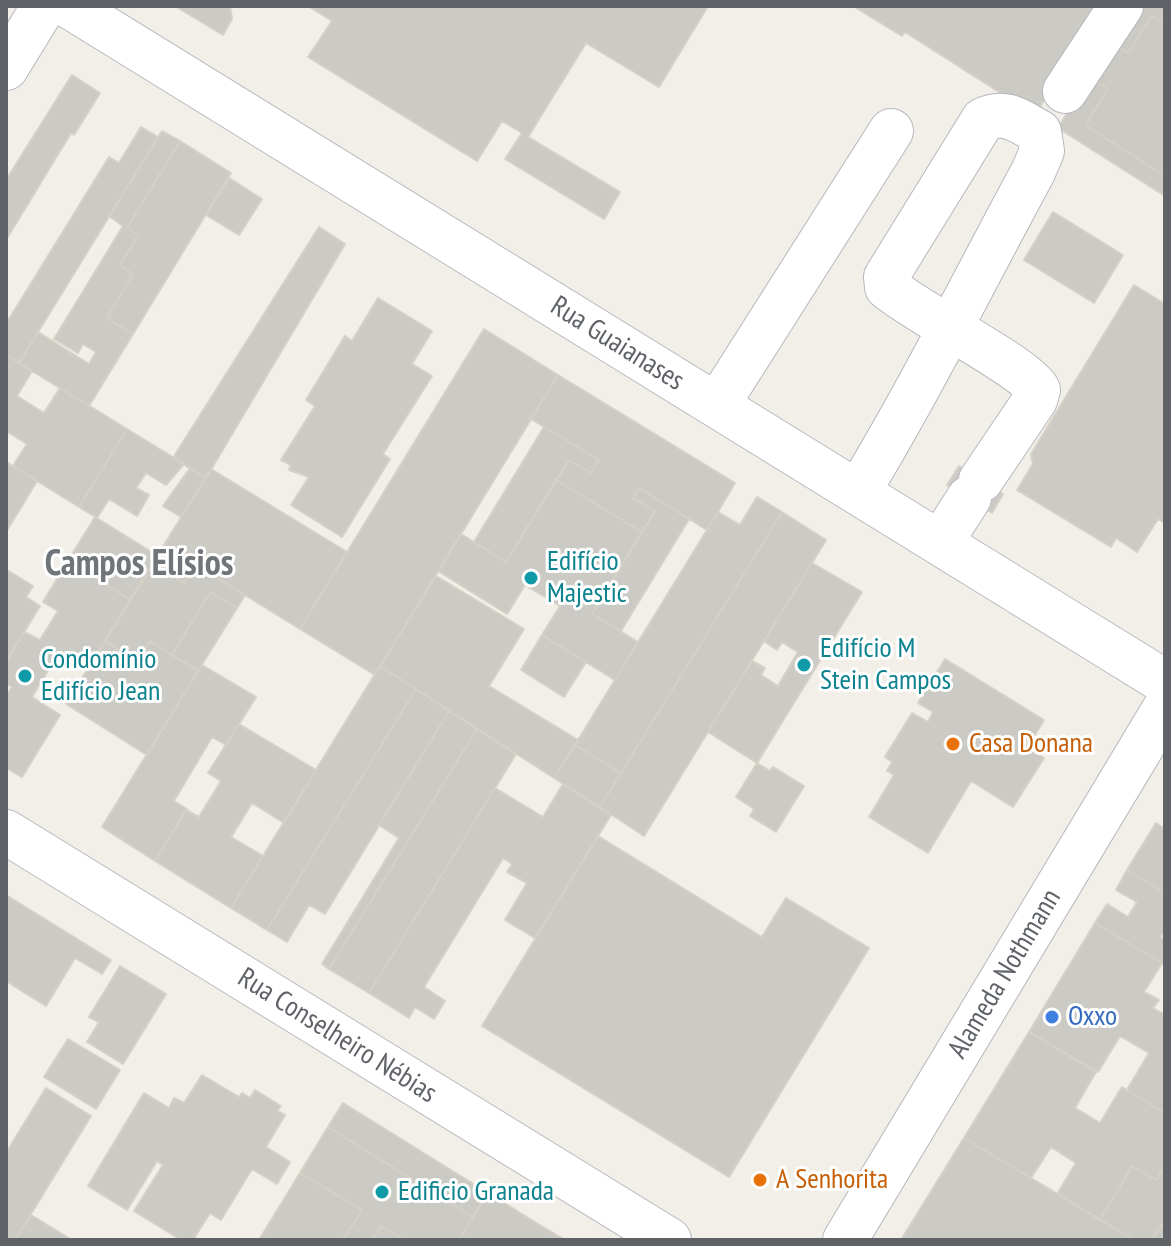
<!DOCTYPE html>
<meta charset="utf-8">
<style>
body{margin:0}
#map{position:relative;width:1171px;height:1246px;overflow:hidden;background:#f1efe8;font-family:"PT Sans Narrow",sans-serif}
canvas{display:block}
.frame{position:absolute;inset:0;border:8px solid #5f6368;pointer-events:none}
</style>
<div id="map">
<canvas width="1171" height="1246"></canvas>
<div class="frame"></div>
</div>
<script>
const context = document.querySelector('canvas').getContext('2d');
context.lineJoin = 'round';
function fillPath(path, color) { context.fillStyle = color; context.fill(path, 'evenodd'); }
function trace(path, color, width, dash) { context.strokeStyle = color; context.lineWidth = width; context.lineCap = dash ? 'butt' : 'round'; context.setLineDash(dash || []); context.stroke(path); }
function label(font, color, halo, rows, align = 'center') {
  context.font = font + ' "PT Sans Narrow",sans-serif'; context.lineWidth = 6; context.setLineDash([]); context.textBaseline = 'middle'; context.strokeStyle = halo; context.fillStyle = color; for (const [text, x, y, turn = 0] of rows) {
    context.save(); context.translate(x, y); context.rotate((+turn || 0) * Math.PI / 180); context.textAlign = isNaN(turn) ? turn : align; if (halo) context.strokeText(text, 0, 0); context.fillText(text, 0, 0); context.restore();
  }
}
const building = new Path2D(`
 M 175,6 L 230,6 L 232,19 L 223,35 Z
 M 308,6 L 708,6 L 659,87 L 586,43 L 528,137 L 620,192 L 604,219 L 505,159 L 522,133 L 502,121 L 477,161 L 308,57 L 332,21 Z
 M 853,6 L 1102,6 L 1035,115 L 905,32 L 902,36 Z
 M 1133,6 L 1161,6 L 1165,9 L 1165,24 L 1152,16 L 1128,53 L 1111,42 Z
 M 1152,16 L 1165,24 L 1165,176 L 1085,125 L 1108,89 L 1089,78 L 1111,42 L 1128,53 Z
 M 72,75 L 100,93 L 74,135 L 71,133 L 6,240 L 6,180 Z
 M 1089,78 L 1108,89 L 1085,125 L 1165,176 L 1165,196 L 1058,128 Z
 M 141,127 L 158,137 L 19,363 L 6,355 L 6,324 L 109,157 L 119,163 Z
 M 162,131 L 180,141 L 127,228 L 139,235 L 120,265 L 133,274 L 107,318 L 133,334 L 89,406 L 19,363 L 38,332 L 89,364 L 96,352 L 83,344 L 78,353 L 54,339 L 123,226 L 109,216 Z
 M 180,141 L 231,173 L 133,334 L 107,318 L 133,274 L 120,265 L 139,235 L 127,228 Z
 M 229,178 L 262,199 L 239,235 L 206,215 Z
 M 1053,212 L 1123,255 L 1094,303 L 1024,260 Z
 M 319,227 L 345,244 L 206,478 L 173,458 Z
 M 1134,285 L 1165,304 L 1165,523 L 1158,519 L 1137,552 L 1116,538 L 1111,547 L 1017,490 L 1033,464 L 1031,454 Z
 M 378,298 L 432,331 L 412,364 L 432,376 L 383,454 L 390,459 L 342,537 L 291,505 L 309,477 L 289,470 L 291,465 L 281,460 L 315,406 L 306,400 L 345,336 L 352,341 Z
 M 484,329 L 558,375 L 375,675 L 300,629 Z
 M 6,355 L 32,371 L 17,396 L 44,413 L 60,388 L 127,429 L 79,507 L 13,466 L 27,444 L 6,431 Z
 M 558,375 L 735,483 L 707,530 L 639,488 L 633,498 L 655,511 L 642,532 L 556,480 L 569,460 L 591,473 L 599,460 L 531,419 Z
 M 544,427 L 599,460 L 591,473 L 569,460 L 506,562 L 474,542 Z
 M 127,429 L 184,464 L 166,485 L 146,473 L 136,488 L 149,495 L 137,516 L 109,499 L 97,518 L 79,507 Z
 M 8,463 L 37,481 L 6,532 L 6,466 Z
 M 959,466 L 1003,494 L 992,513 L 947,485 Z
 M 190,468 L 206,478 L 181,517 L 163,506 Z
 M 211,469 L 347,552 L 300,629 L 164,545 Z
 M 556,480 L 642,532 L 592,614 L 638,642 L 615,680 L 542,635 L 560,606 L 525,585 L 507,614 L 438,571 L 461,534 L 506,562 Z
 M 639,488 L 689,519 L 621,631 L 592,614 L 655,511 L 633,498 Z
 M 757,497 L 782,512 L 621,773 L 575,745 L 718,512 L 740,525 Z
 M 782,512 L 826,540 L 644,836 L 600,807 Z
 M 95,517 L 158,556 L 131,600 L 68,561 Z
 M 164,545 L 195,565 L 184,583 L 152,564 Z
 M 68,561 L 131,600 L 88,669 L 60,651 L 32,697 L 60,715 L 22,777 L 6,768 L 6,696 L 12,687 L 6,683 L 6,662 L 24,632 L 40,640 L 58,611 L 43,602 Z
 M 812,563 L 862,592 L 757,763 L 708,732 L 752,661 L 765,668 L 761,675 L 778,686 L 798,652 L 782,642 L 777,650 L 764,641 Z
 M 152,564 L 184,583 L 195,565 L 245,595 L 237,608 L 210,592 L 172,655 L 150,641 L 137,662 L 105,641 Z
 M 7,570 L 33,586 L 26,597 L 40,606 L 6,662 Z
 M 436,576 L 524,629 L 489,686 L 578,740 L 554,778 L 380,666 Z
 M 210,592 L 237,608 L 198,671 L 172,655 Z
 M 542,635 L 586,662 L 564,697 L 521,670 Z
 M 105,641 L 137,662 L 150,641 L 198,671 L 147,755 L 66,704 Z
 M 945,659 L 1044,720 L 1027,748 L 1044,758 L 1013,807 L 971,781 L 928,853 L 869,817 L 894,775 L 887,771 L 892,762 L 885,757 L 912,713 L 928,722 L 933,712 L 918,703 Z
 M 202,665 L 256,697 L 226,745 L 212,737 L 174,801 L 187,809 L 155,861 L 102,827 Z
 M 380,666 L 416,689 L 267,930 L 231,908 Z
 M 416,689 L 449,711 L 325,914 L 309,905 L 287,942 L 267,930 Z
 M 449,711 L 477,729 L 329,969 L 322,964 L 399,838 L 379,825 Z
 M 239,724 L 316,770 L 284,823 L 252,803 L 231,837 L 263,856 L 231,908 L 155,861 L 186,810 L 199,817 L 221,781 L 208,773 Z
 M 477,729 L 516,754 L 369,993 L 329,969 Z
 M 575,745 L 621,773 L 600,807 L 554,778 Z
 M 757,763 L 770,771 L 773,767 L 804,786 L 776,832 L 750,816 L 754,809 L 736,797 Z
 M 563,784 L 611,815 L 535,938 L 505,920 L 527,883 L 507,872 L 512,864 L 503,858 L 424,987 L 445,1001 L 434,1019 L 415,1007 L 409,1018 L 369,993 L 495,788 L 543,817 Z
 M 1156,823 L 1165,829 L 1165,893 L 1127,870 Z
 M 598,836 L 762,937 L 786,898 L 869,948 L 729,1177 L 482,1026 Z
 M 1127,870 L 1165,893 L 1165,929 L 1160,937 L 1165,940 L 1165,965 L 1095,923 L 1107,904 L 1128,917 L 1137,902 L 1116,890 Z
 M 6,895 L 111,960 L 102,974 L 75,958 L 46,1006 L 6,981 Z
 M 1095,923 L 1162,963 L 1144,992 L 1159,1000 L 1153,1008 L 1165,1015 L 1165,1113 L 1127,1090 L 1149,1053 L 1120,1036 L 1098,1072 L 1029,1032 Z
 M 120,966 L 166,994 L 123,1064 L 87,1042 L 99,1022 L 89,1017 Z
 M 1029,1032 L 1096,1072 L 1075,1108 L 1100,1123 L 1122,1087 L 1165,1113 L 1165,1166 L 1156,1180 L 1132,1166 L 1100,1220 L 1057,1194 L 1076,1163 L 1051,1147 L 1031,1178 L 964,1138 Z
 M 68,1039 L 120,1070 L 96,1109 L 44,1077 Z
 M 202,1075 L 239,1097 L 242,1093 L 250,1098 L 255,1090 L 281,1106 L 277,1111 L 285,1115 L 266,1147 L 290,1162 L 277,1184 L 252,1169 L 221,1220 L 210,1213 L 193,1240 L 181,1240 L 134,1211 L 163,1165 L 157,1161 L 127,1210 L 88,1186 L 144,1093 L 169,1108 L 174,1098 L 184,1103 Z
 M 46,1088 L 91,1116 L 15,1240 L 6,1240 L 6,1153 Z
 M 343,1103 L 488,1193 L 473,1217 L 328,1127 Z
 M 328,1127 L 473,1217 L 459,1240 L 404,1240 L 381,1226 L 372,1240 L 343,1240 L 362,1210 L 300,1173 Z
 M 964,1138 L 1031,1178 L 1134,1240 L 901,1240 Z
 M 1132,1166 L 1156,1180 L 1165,1166 L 1165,1219 L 1152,1240 L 1134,1240 L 1100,1220 Z
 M 300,1173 L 362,1210 L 343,1240 L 259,1240 Z
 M 488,1193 L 538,1224 L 565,1240 L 459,1240 Z
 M 31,1215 L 72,1240 L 15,1240 Z
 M 1161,1225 L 1165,1228 L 1165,1240 L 1152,1240 Z
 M 381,1226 L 404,1240 L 372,1240 Z`);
fillPath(building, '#cccac5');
trace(building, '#d6d1c6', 2);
const minor = new Path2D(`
 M 69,6 L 1165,682
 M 6,68 L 44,6
 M 1065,91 L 1121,6
 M 717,405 L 891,131
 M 858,492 C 921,388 975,279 1033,172 L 1042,151 L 1039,132 C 1019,121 1005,109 983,120 L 886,277 L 887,287 C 917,313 1025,366 1038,390 L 1035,400 L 981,480
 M 940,543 L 969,498
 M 6,832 L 669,1240
 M 845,1240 L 1165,708`);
trace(minor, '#b5b8bc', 46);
trace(minor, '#fff', 44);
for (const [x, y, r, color] of [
 [531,578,8,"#0f9aa8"],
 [804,665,8,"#0f9aa8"],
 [25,676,8,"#0f9aa8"],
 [953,744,8,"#e8710a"],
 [1052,1017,8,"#3f7fe0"],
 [760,1180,8,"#e8710a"],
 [382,1192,8,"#0f9aa8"]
]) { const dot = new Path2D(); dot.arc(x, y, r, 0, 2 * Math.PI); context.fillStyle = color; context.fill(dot); trace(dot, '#fff', 3); }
label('28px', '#5f6368', '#fff', [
 ["Rua Guaianases",617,344,32],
 ["Alameda Nothmann",1005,974,-59],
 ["Rua Conselheiro Nébias",337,1036,32]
]);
label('28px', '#0d838f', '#fff', [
 ["Edifício",547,562],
 ["Majestic",547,594],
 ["Edifício M",820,649],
 ["Stein Campos",820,681],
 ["Condomínio",41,660],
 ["Edifício Jean",41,692],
 ["Edificio Granada",398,1192]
], 'left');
label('28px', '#c56008', '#fff', [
 ["Casa Donana",969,744],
 ["A Senhorita",776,1180]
], 'left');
label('28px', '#366cbe', '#fff', [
 ["Oxxo",1068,1017]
], 'left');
label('bold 36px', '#70757a', '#fff', [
 ["Campos Elísios",139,565]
]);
</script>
